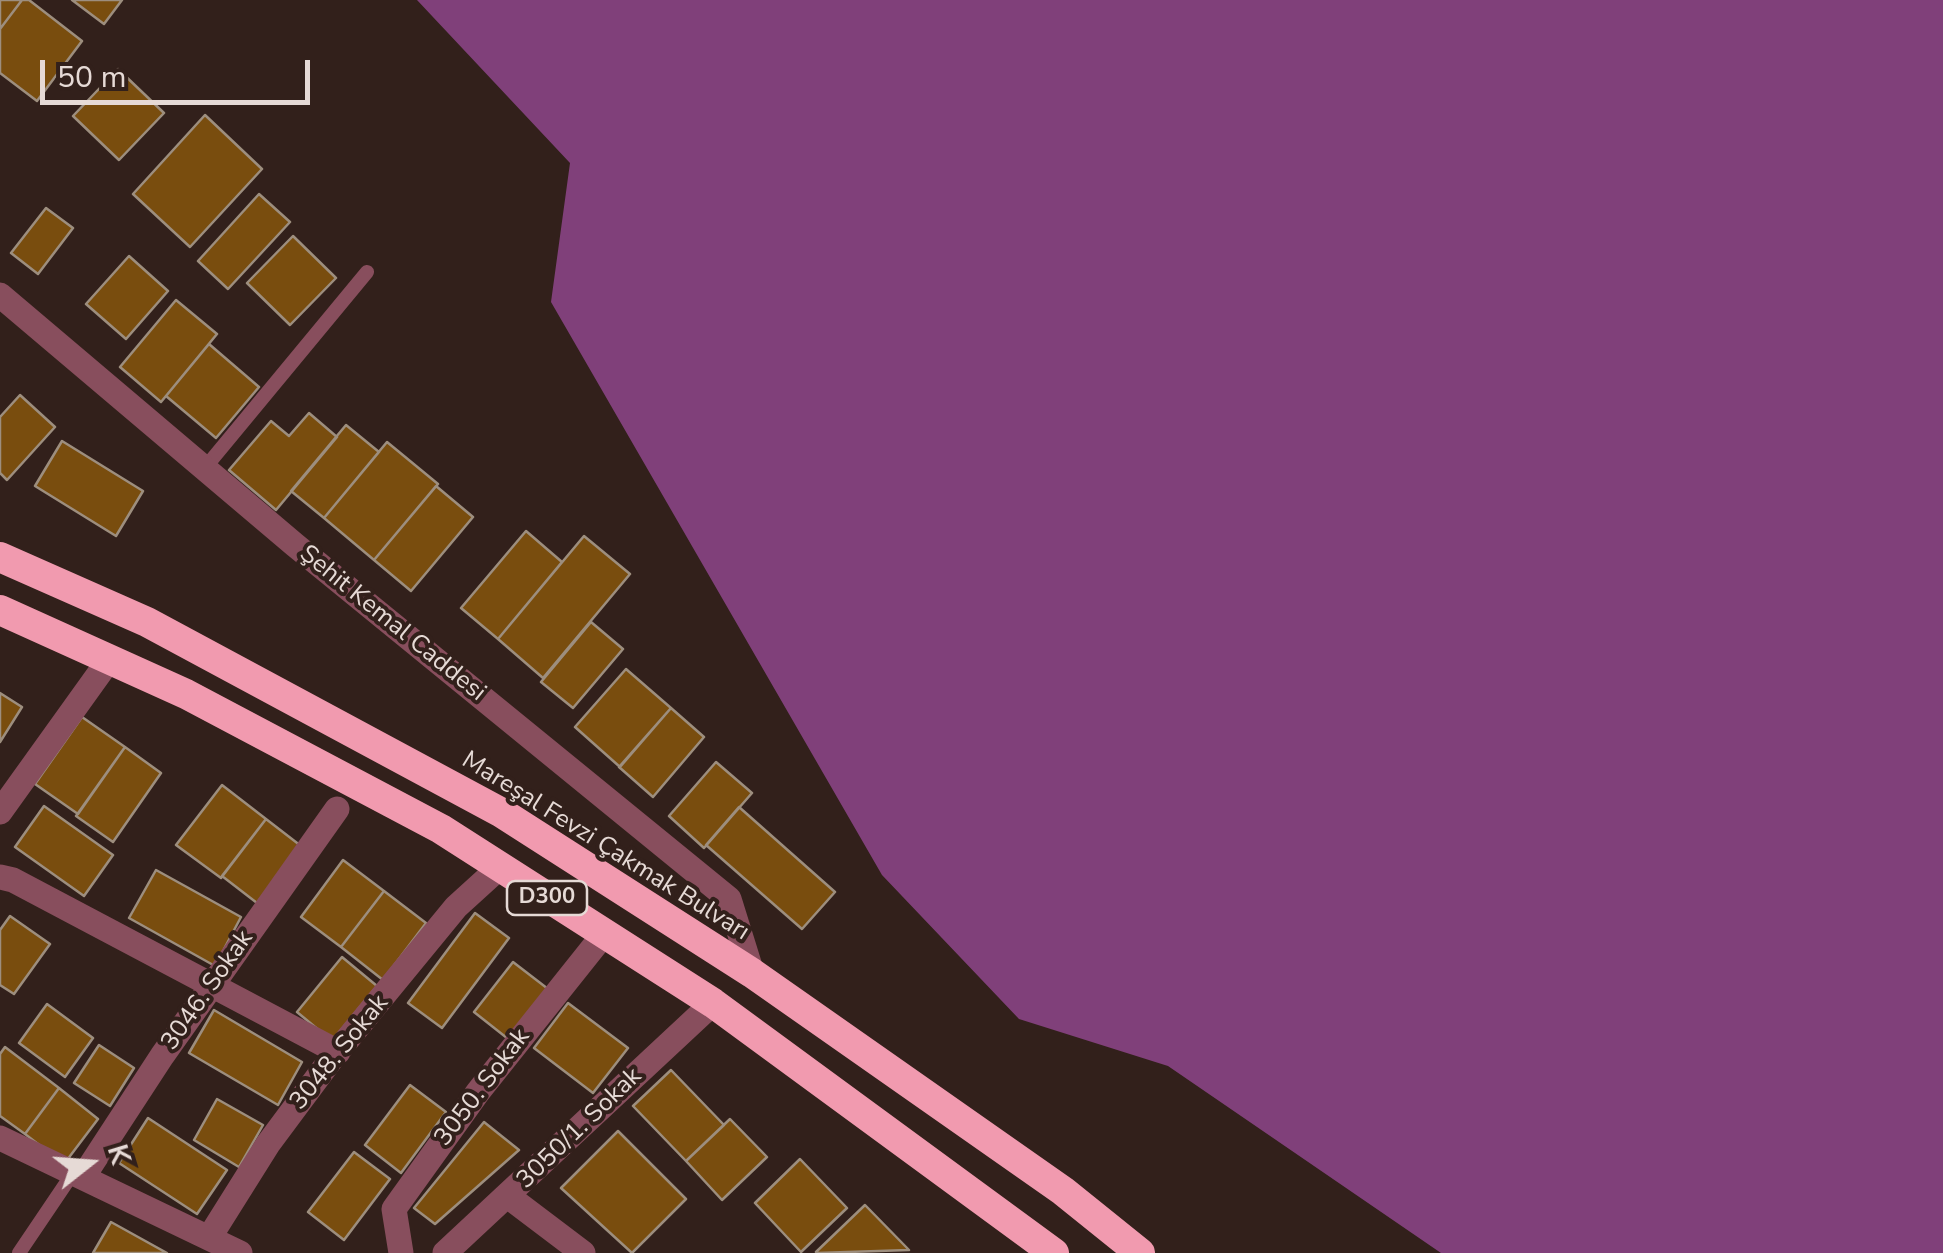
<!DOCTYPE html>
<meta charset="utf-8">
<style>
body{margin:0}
#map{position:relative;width:1943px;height:1253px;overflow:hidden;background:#32201b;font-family:"Nunito Sans",sans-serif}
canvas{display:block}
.north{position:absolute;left:40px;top:1113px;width:100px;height:100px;-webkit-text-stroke:8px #32201b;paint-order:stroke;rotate:73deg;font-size:28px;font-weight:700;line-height:40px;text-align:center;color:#e6dad6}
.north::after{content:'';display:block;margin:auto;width:35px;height:45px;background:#e6dad6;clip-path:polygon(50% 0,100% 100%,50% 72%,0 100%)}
.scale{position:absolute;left:40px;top:60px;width:270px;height:45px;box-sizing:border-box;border:5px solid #e6dad6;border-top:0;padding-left:12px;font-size:30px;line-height:35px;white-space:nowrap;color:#e6dad6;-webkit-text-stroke:8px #32201b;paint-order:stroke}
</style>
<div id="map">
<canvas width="1943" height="1253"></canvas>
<div class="north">K</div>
<div class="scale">50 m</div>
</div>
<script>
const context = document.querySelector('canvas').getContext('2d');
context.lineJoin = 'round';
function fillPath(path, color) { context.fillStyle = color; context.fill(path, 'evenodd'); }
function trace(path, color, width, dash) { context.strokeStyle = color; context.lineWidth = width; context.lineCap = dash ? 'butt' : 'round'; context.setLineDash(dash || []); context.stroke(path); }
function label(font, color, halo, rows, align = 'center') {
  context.font = font + ' "Nunito Sans",sans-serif'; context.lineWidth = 8; context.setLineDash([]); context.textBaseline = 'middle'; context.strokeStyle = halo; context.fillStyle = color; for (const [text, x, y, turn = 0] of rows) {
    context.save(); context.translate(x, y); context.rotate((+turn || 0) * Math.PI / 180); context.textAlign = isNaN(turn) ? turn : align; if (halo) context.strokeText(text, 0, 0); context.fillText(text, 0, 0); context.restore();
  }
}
fillPath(new Path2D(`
 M 417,0 L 1943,0 L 1943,1253 L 1441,1253 L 1168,1066 L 1019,1019 L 882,875 L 551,302 L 570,163 Z`), '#80407a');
const building = new Path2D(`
 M 0,0 L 22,0 L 0,29 Z
 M 22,0 L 29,0 L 82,41 L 37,101 L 0,73 L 0,29 Z
 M 72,0 L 122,0 L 104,24 Z
 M 118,69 L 164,113 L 119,160 L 73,116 Z
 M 205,115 L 262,169 L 190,247 L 133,194 Z
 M 259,194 L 290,222 L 228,289 L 198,261 Z
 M 46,208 L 73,228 L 38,274 L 11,253 Z
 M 293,236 L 336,278 L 290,325 L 247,283 Z
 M 129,256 L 168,291 L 126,339 L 86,304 Z
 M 176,300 L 217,334 L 161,402 L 120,367 Z
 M 209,344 L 259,387 L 216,438 L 166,396 Z
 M 20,395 L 55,427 L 7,480 L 0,473 L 0,417 Z
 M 309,413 L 337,437 L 276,510 L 229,470 L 271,421 L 289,436 Z
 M 346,425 L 379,452 L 324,518 L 291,491 Z
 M 62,441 L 143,491 L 116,536 L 35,486 Z
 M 387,442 L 438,484 L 374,560 L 324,518 Z
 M 436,486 L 473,517 L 411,591 L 374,560 Z
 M 526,531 L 562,562 L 498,639 L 461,608 Z
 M 584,536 L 630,574 L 543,678 L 498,639 Z
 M 591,622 L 623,649 L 573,708 L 541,682 Z
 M 626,669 L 671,708 L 620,767 L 575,727 Z
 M 0,693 L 22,707 L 0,742 Z
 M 671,708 L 704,737 L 653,797 L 619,767 Z
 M 82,717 L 125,747 L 78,814 L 35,784 Z
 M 125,747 L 161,773 L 113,842 L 76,816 Z
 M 716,762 L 752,793 L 704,848 L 669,816 Z
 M 222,785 L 266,819 L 221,878 L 176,845 Z
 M 44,806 L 113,855 L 84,896 L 15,847 Z
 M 739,807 L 835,892 L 802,929 L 706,845 Z
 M 266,819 L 301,846 L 257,903 L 222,876 Z
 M 343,860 L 384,891 L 341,947 L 301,917 Z
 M 156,870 L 241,917 L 215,966 L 129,918 Z
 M 384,891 L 426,923 L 383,980 L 341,947 Z
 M 475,913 L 509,938 L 442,1028 L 408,1003 Z
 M 10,916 L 50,944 L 14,994 L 0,985 L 0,930 Z
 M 342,957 L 377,986 L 332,1041 L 297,1012 Z
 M 513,962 L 552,992 L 512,1042 L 474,1012 Z
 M 568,1003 L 628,1048 L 593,1093 L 534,1048 Z
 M 47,1004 L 93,1038 L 65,1077 L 19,1043 Z
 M 214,1010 L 302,1062 L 278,1105 L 189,1053 Z
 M 99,1045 L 134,1068 L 110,1106 L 74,1083 Z
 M 5,1047 L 59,1088 L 25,1134 L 0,1116 L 0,1054 Z
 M 671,1070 L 724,1125 L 686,1161 L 633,1106 Z
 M 410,1085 L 446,1112 L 401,1173 L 365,1145 Z
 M 59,1088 L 98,1119 L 64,1164 L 25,1134 Z
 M 217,1099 L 263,1125 L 239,1167 L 194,1140 Z
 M 148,1118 L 227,1170 L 197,1214 L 119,1163 Z
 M 730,1119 L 767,1157 L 722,1200 L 686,1161 Z
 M 484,1122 L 519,1150 L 435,1224 L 414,1208 Z
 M 618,1131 L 686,1199 L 632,1253 L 561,1188 Z
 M 354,1152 L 390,1179 L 344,1240 L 308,1212 Z
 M 800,1159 L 847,1208 L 801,1252 L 755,1203 Z
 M 865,1205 L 909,1250 L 817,1253 L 816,1252 Z
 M 111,1222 L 167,1253 L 93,1253 Z`);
fillPath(building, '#794d0e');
trace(building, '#9d8e7e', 2.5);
trace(new Path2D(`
 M 204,469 L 367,272
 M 19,1253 L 73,1173`), '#884e5d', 14);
trace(new Path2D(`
 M 0,295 L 295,545 L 729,899 L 752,973
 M 0,812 L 109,660
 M 0,877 L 13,880 L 338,1052
 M 0,1138 L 240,1253
 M 83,1177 L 162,1056 L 337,809
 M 509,1197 L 583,1253
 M 209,1238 L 268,1144 L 332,1058 L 456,907 L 500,867
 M 401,1253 L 394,1209 L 478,1092 L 604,934
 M 445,1253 L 713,1003`), '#884e5d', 25);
trace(new Path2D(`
 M 0,557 L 147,622 L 502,813 L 752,973 L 1063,1191 L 1140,1253
 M 0,610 L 186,694 L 441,829 L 713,1003 L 1054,1253`), '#f19aaf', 30);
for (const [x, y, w] of [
 [547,898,80]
]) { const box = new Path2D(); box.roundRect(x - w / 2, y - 17, w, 34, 8); context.fillStyle = '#32201b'; context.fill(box); trace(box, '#e6dad6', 2.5); }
label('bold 22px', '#e6dad6', null, [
 ["D300",547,898]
]);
label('25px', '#e6dad6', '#32201b', [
 ["Şehit Kemal Caddesi",392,624,39],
 ["Mareşal Fevzi Çakmak Bulvarı",605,847,32],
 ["3046. Sokak",208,991,-55],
 ["3048. Sokak",340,1053,-51],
 ["3050. Sokak",483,1088,-53],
 ["3050/1. Sokak",580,1129,-44]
]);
</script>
